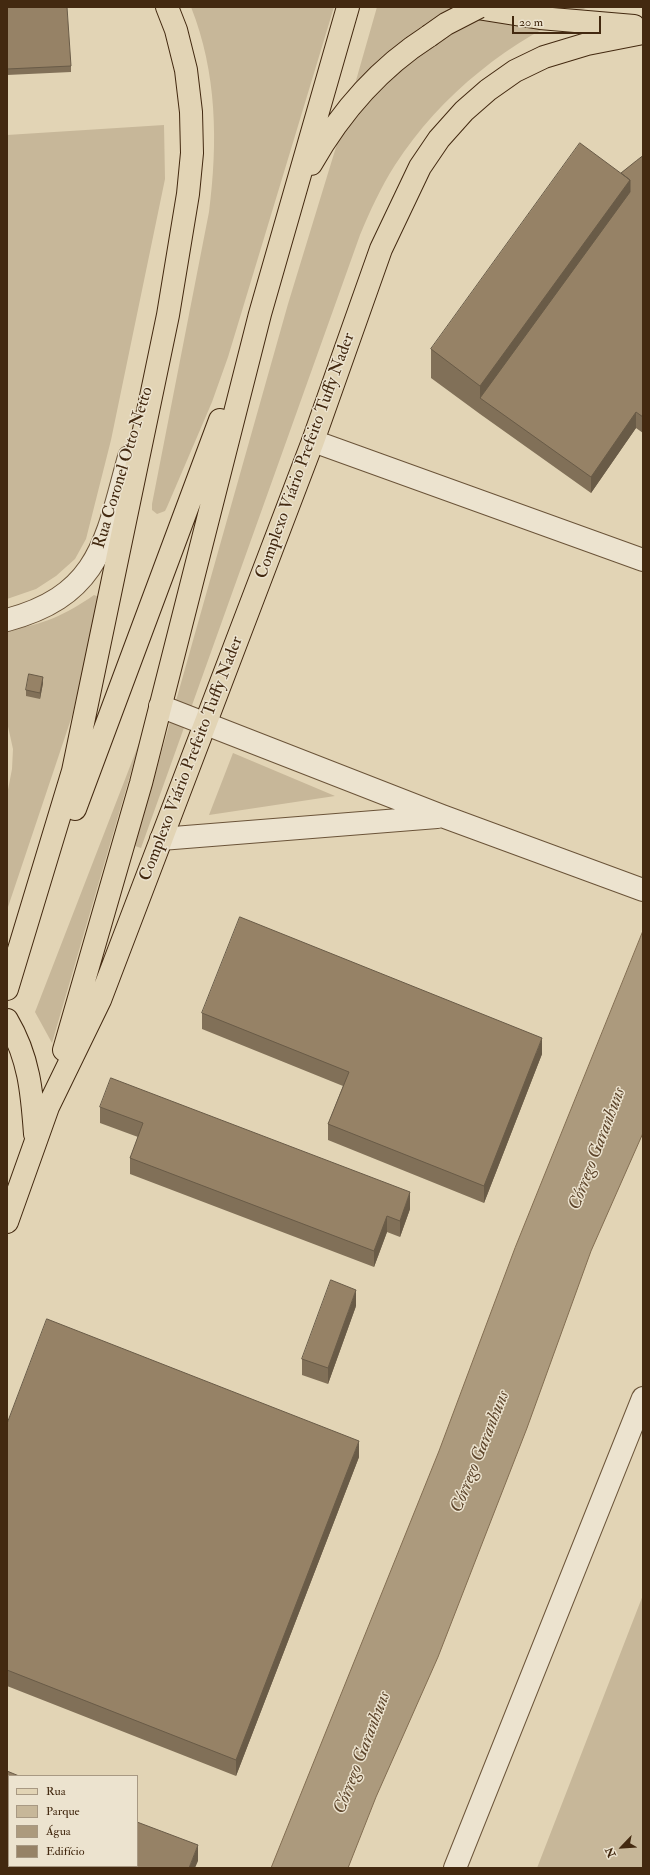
<!DOCTYPE html>
<meta charset="utf-8">
<style>
body{margin:0}
#map{position:relative;width:650px;height:1875px;overflow:hidden;background:#e2d4b5;font-family:"IM FELL Double Pica",serif}
canvas{display:block}
.frame{position:absolute;inset:0;border:8px solid #432910;pointer-events:none}
.legend{position:absolute;left:8px;top:1775px;width:130px;height:92px;box-sizing:border-box;background:#ece3cf;border:1px solid #a89983;margin:0;padding:5px 7px;list-style:none;font-size:12px;color:#432910}
.legend li{display:flex;align-items:center;gap:8px;height:20px}
.legend b{width:20px;border:1px solid #a89983}
.north{position:absolute;left:602px;top:1827px;width:40px;height:40px;-webkit-text-stroke:3px #ece3cf;paint-order:stroke;rotate:245deg;font-size:11px;font-weight:700;line-height:16px;text-align:center;color:#432910}
.north::after{content:'';display:block;margin:auto;width:14px;height:18px;background:#432910;clip-path:polygon(50% 0,100% 100%,50% 72%,0 100%)}
.scale{position:absolute;left:512px;top:16px;width:89px;height:18px;box-sizing:border-box;border:2px solid #432910;border-top:0;padding-left:5px;font-size:12px;line-height:14px;white-space:nowrap;color:#432910;-webkit-text-stroke:3px #ece3cf;paint-order:stroke}
</style>
<div id="map">
<canvas width="650" height="1875"></canvas>
<div class="frame"></div>
<ul class="legend">
<li><b style="height:5px;background:#e2d4b5"></b>Rua</li>
<li><b style="height:11px;background:#c7b799"></b>Parque</li>
<li><b style="height:11px;background:#ac9a7d"></b>Água</li>
<li><b style="height:11px;background:#968266"></b>Edifício</li>
</ul>
<div class="north">N</div>
<div class="scale">20 m</div>
</div>
<script>
const context = document.querySelector('canvas').getContext('2d');
context.lineJoin = 'round';
function fillPath(path, color) { context.fillStyle = color; context.fill(path, 'evenodd'); }
function trace(path, color, width, dash) { context.strokeStyle = color; context.lineWidth = width; context.lineCap = dash ? 'butt' : 'round'; context.setLineDash(dash || []); context.stroke(path); }
function label(font, color, halo, rows, align = 'center') {
  context.font = font + ' "IM FELL Double Pica",serif'; context.lineWidth = 3; context.setLineDash([]); context.textBaseline = 'middle'; context.strokeStyle = halo; context.fillStyle = color; for (const [text, x, y, turn = 0] of rows) {
    context.save(); context.translate(x, y); context.rotate((+turn || 0) * Math.PI / 180); context.textAlign = isNaN(turn) ? turn : align; if (halo) context.strokeText(text, 0, 0); context.fillText(text, 0, 0); context.restore();
  }
}
fillPath(new Path2D(`
 M 191,7 L 334,7 L 228,357 L 212,402 L 167,507 L 165,511 L 157,514 L 152,510 L 152,504 L 209,212 C 218,143 217,72 191,7 Z
 M 377,7 L 588,7 C 511,39 441,94 395,165 C 381,187 370,211 360,235 L 141,848 L 135,846 L 288,304 L 351,98 Z
 M 164,125 L 165,179 L 111,440 L 86,539 L 75,559 L 56,576 L 36,589 L 7,599 L 7,135 Z
 M 94,595 L 99,597 L 73,713 L 7,910 L 7,795 L 12,769 L 13,749 L 7,722 L 7,630 C 43,625 65,615 94,595 Z
 M 141,738 L 52,1043 L 35,1012 Z
 M 233,753 L 335,796 L 209,815 Z
 M 643,1595 L 643,1868 L 537,1868 Z`), '#c7b799');
const water = new Path2D(`
 M 643,931 L 643,1133 L 591,1251 L 527,1428 L 438,1657 L 376,1797 L 348,1868 L 271,1868 L 439,1451 L 515,1248 Z`);
fillPath(water, '#ac9a7d');
trace(water, '#826d51', 1);
const minor = new Path2D(`
 M 313,441 L 643,560
 M 7,620 C 101,595 106,539 129,457
 M 160,706 L 442,816 L 643,890
 M 161,839 L 437,817
 M 455,1868 L 643,1398`);
const major = new Path2D(`
 M 471,7 L 540,18 L 634,26
 M 311,164 C 340,113 379,68 429,36
 M 75,809 L 220,420
 M 7,989 L 73,771 L 168,315 L 188,194 L 192,153 L 191,112 L 186,70 L 176,30 L 167,7
 M 7,1020 C 29,1057 32,1092 35,1134
 M 64,1050 L 141,783 L 260,314 L 348,7
 M 7,1222 L 48,1107 L 100,1000 L 313,441 L 381,249 L 420,167 L 439,139 L 464,111 L 488,90 L 515,71 L 544,57 L 587,44 L 643,33`);
trace(minor, '#6b5439', 24);
trace(major, '#432910', 24);
trace(minor, '#ece3cf', 22);
trace(major, '#e2d4b5', 22);
const majorBridge = new Path2D(`
 M 429,36 L 446,24 L 479,7`);
trace(majorBridge, '#432910', 24, []);
trace(majorBridge, '#e2d4b5', 22);
fillPath(new Path2D(`
 M 7,7 L 71,66 L 71,72 L 7,75 Z
 M 643,156 L 643,433 L 636,428 L 591,493 L 480,414 L 431,378 L 431,349 L 621,173 Z
 M 43,683 L 40,699 L 26,696 L 26,690 Z
 M 202,1013 L 542,1054 L 484,1203 L 328,1140 L 328,1124 L 343,1086 L 202,1029 Z
 M 100,1107 L 410,1209 L 400,1237 L 387,1232 L 374,1267 L 130,1174 L 130,1158 L 138,1137 L 100,1123 Z
 M 356,1306 L 328,1384 L 302,1375 L 302,1359 Z
 M 7,1424 L 359,1457 L 236,1776 L 7,1686 Z`), '#817058');
fillPath(new Path2D(`
 M 630,180 L 630,208 L 480,398 L 480,386 Z
 M 636,412 L 636,428 L 591,493 L 591,477 Z
 M 43,677 L 43,683 L 40,699 L 40,693 Z
 M 542,1038 L 542,1054 L 484,1203 L 484,1186 Z
 M 410,1192 L 410,1209 L 400,1237 L 400,1221 Z
 M 387,1216 L 387,1232 L 374,1267 L 374,1251 Z
 M 356,1290 L 356,1306 L 328,1384 L 328,1368 Z
 M 359,1441 L 359,1457 L 236,1776 L 236,1760 Z
 M 198,1845 L 198,1861 L 195,1868 L 189,1868 Z`), '#695b47');
const building = new Path2D(`
 M 7,7 L 67,7 L 71,66 L 7,69 Z
 M 580,143 L 630,180 L 480,386 L 431,349 Z
 M 643,156 L 643,417 L 636,412 L 591,477 L 480,398 L 630,192 L 630,180 L 621,173 L 636,161 Z
 M 29,674 L 43,677 L 40,693 L 26,690 Z
 M 240,917 L 542,1038 L 484,1186 L 328,1124 L 349,1072 L 202,1013 Z
 M 111,1078 L 410,1192 L 400,1221 L 387,1216 L 374,1251 L 130,1158 L 143,1123 L 100,1107 Z
 M 331,1280 L 356,1290 L 328,1368 L 302,1359 Z
 M 47,1319 L 359,1441 L 236,1760 L 7,1670 L 7,1424 Z
 M 7,1771 L 19,1776 L 9,1776 L 9,1866 L 137,1866 L 137,1822 L 198,1845 L 189,1868 L 7,1868 Z`);
fillPath(building, '#968266');
trace(building, '#695b47', 1);
label('17px', '#432910', '#ece3cf', [
 ["Complexo Viário Prefeito Tuffy Nader",306,456,-70],
 ["Rua Coronel Otto Netto",124,468,-73],
 ["Complexo Viário Prefeito Tuffy Nader",192,759,-69]
]);
label('italic 18px', '#5d452b', '#ece3cf', [
 ["Córrego Garanhuns",598,1149,-69],
 ["Córrego Garanhuns",481,1452,-68],
 ["Córrego Garanhuns",363,1753,-69]
]);
</script>
